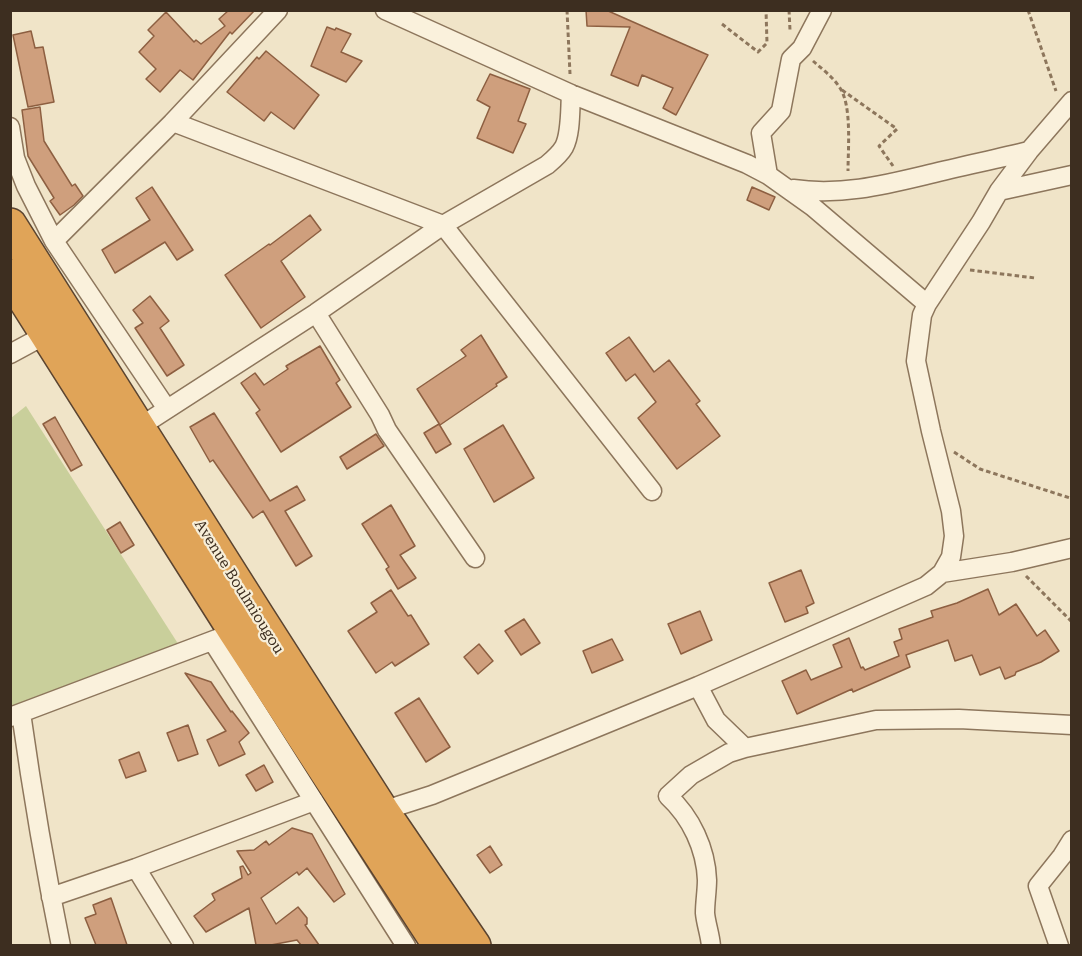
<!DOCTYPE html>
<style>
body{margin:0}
#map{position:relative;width:1082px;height:956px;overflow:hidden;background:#f0e4c8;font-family:"Roboto Serif",serif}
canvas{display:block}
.frame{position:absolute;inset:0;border:12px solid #3d2e20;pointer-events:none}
</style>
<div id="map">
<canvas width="1082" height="956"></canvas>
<div class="frame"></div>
</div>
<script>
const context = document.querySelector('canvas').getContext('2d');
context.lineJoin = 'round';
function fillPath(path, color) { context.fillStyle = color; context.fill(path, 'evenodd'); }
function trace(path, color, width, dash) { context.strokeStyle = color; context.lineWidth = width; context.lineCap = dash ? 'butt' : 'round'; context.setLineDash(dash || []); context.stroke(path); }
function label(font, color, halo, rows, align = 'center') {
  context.font = font + ' "Roboto Serif",serif'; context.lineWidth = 4.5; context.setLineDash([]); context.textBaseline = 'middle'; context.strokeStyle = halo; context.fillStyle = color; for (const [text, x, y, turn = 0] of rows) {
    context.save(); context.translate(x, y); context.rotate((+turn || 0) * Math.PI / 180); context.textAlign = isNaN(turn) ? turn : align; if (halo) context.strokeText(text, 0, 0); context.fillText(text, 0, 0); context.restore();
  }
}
fillPath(new Path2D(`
 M 26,406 L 184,653 L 11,717 L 11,418 Z`), '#c9cf9b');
const building = new Path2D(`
 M 229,10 L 255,10 L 232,34 L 230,32 L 193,80 L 180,70 L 160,92 L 146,79 L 156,69 L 139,52 L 154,36 L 148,30 L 166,12 L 194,42 L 196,40 L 201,44 L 225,26 L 219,19 Z
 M 586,10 L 606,10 L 708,55 L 676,115 L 663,108 L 673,88 L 642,75 L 638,86 L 611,75 L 630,27 L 587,26 Z
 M 327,27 L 335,30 L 336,28 L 351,34 L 341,52 L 362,61 L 346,82 L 311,66 Z
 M 31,31 L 35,48 L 43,47 L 54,102 L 28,107 L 13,35 Z
 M 266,51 L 319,95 L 294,129 L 271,112 L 264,121 L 227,92 L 257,57 L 259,59 Z
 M 490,74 L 530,89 L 518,121 L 526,124 L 513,153 L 477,138 L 490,107 L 477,100 Z
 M 40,107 L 44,141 L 72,186 L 75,184 L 83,196 L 74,205 L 60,215 L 50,201 L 54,198 L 28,156 L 22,110 Z
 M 152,187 L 193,250 L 177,260 L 165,242 L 115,273 L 102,250 L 150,220 L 136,198 Z
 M 752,187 L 775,197 L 769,210 L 747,200 Z
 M 310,215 L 321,230 L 281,261 L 305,297 L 261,328 L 225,275 L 269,244 L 270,245 Z
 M 150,296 L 169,321 L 160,328 L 184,365 L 167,376 L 135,328 L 143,323 L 133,310 Z
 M 481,335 L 507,377 L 496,384 L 497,386 L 440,425 L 417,389 L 466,356 L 461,350 Z
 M 629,337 L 654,372 L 669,360 L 700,401 L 696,404 L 720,436 L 677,469 L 638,418 L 656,402 L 635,374 L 626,381 L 606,353 Z
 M 320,346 L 340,380 L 336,383 L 351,407 L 281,452 L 256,413 L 260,410 L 241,383 L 255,373 L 264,385 L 288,369 L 286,366 Z
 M 214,413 L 270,501 L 297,486 L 305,500 L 285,511 L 312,556 L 296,566 L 263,511 L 253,518 L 213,460 L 210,462 L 190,427 Z
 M 55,417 L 82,465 L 71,471 L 43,424 Z
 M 439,424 L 451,444 L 436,453 L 424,433 Z
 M 503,425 L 534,478 L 494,502 L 464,449 Z
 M 376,434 L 384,446 L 347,469 L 340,457 Z
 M 391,505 L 415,546 L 400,555 L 416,578 L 398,589 L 386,569 L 389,567 L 362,524 Z
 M 120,522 L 134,545 L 121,553 L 107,530 Z
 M 801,570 L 814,603 L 806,607 L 808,613 L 785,622 L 769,583 Z
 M 988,589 L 999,615 L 1016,604 L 1037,636 L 1045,630 L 1059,651 L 1041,662 L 1016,672 L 1015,675 L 1005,679 L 1000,667 L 980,675 L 972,655 L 955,661 L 948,640 L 906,655 L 910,667 L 853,692 L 852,689 L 797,714 L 782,681 L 806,670 L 811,680 L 842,667 L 833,645 L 849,638 L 861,668 L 863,667 L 865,670 L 899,656 L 894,642 L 902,639 L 899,629 L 933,617 L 931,611 L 957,603 Z
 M 391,590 L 408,616 L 411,615 L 429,644 L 395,666 L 392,662 L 376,673 L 348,631 L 377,612 L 371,603 Z
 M 700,611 L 712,640 L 681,654 L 668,624 Z
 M 524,619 L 540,643 L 521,655 L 505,631 Z
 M 612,639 L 623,660 L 592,673 L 583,651 Z
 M 479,644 L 493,661 L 478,674 L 464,657 Z
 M 185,673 L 211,682 L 231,712 L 232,711 L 249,733 L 239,742 L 245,754 L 219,766 L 207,740 L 226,731 Z
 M 419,698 L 450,747 L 426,762 L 395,713 Z
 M 188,725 L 198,754 L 178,761 L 167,733 Z
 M 139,752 L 146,771 L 126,778 L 119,760 Z
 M 264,765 L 273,782 L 256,791 L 246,775 Z
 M 292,828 L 312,834 L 345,894 L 334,902 L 307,868 L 299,875 L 297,872 L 261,898 L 276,924 L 298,907 L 307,918 L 307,924 L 305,925 L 319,945 L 301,945 L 297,940 L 271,945 L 256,945 L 249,908 L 206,932 L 194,916 L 215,900 L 212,894 L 242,878 L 240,867 L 243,866 L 248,875 L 251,873 L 237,851 L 254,850 L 266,841 L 269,845 Z
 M 490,846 L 502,865 L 490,873 L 477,855 Z
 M 111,898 L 127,945 L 96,945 L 85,918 L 96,914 L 93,905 Z`);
fillPath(building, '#cf9f7d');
trace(building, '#8d5f41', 1.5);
const street = new Path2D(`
 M 385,10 L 571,94 L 747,164 L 768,175 L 813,207 L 927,304
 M 173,122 L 443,225 L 652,491
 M 10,127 L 15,158 L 26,186 L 54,241 L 167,409
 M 768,175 L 761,133 L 781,111 L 791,59 L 802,48 L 822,10
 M 793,189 C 841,196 884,185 930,174 C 963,166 996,159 1029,151
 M 999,191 L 1072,175
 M 54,241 L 173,122 L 278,10
 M 316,313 L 380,415 L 387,430 L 475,558
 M 10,354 L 47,334
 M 138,428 L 316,313 L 443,225 L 547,165 C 553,160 560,154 564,147 C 571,134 570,109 571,94
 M 942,573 L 1012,562 L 1072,548
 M 213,642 L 406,946
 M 698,686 L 716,720 L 745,748 L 876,720 L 959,719 L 1072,725
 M 21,713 C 32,791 45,868 61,946
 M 10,717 L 222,637
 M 382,811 L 432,795 L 698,686 L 926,586 L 942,573 L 951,557 L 954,536 L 951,511 L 931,431 L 916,361 L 922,315 L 927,304 L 981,222 L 999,191 L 1029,151 L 1072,101
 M 136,868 L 184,946
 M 51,897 L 136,868 L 314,801
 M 711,946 C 710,934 706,924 705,913 C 705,902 707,891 707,880 C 706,849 691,817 668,796 L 691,775 L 729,753 L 745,748
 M 1059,946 L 1038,886 L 1062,856 L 1072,840`);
const highway = new Path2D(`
 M 10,225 L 258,617 L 382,811 L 474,946
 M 10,276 L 235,631 L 440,946`);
trace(street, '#8d765c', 21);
trace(highway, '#5b4430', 36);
trace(new Path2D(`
 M 567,10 L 570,74
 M 789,10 L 790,30
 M 1028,10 L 1056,91
 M 722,24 L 758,52 L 767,43 L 766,10
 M 813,61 C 822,69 833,77 840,88 C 852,106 848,149 848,171
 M 842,90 L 897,129 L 879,146 L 893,166
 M 970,270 L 1035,278
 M 954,452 L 980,469 L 1070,498
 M 1026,576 L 1072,622`), '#8d765c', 3, [4.5, 3]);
trace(street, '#faf1dc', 18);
trace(highway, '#e0a458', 33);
label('15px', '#3d2e20', '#f7eed8', [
 ["Avenue Boulmiougou",239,587,58]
]);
</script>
